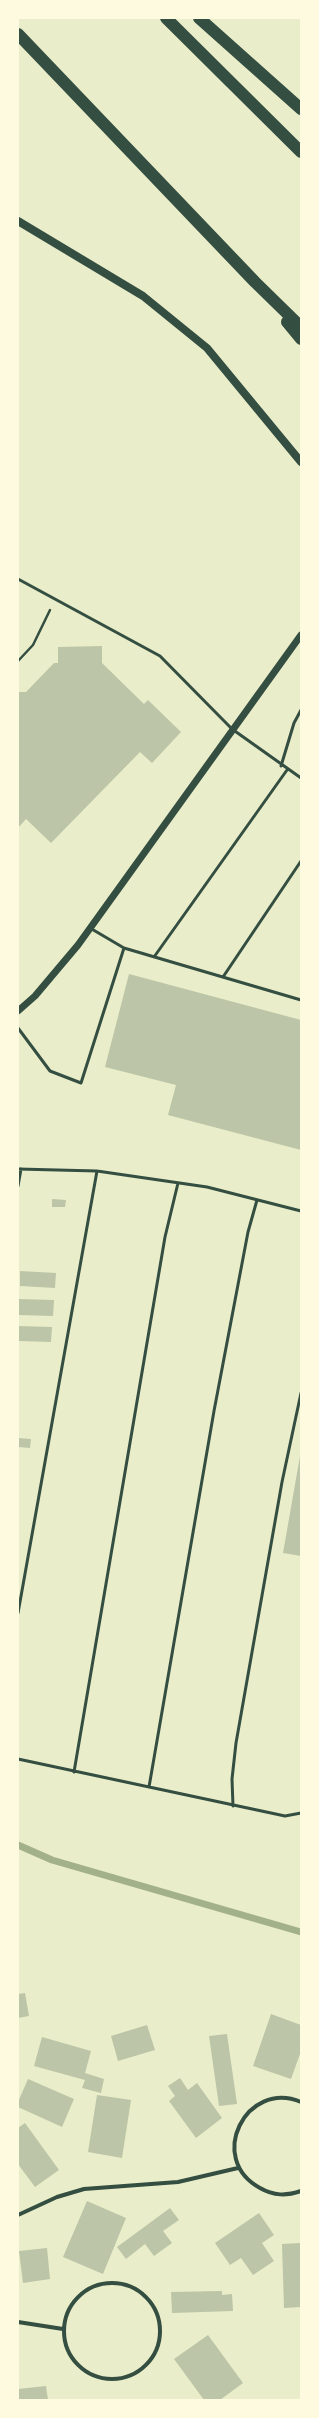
<!DOCTYPE html>
<style>
body{margin:0}
#map{position:relative;width:319px;height:2418px;overflow:hidden;background:#e9edc9;font-family:"Open Sans",sans-serif}
canvas{display:block}
.frame{position:absolute;inset:0;border:19px solid #fefae0;pointer-events:none}
</style>
<div id="map">
<canvas width="319" height="2418"></canvas>
<div class="frame"></div>
</div>
<script>
const context = document.querySelector('canvas').getContext('2d');
context.lineJoin = 'round';
function trace(path, color, width, dash) { context.strokeStyle = color; context.lineWidth = width; context.lineCap = dash ? 'butt' : 'round'; context.setLineDash(dash || []); context.stroke(path); }
function fillPath(path, color) { context.fillStyle = color; context.fill(path, 'evenodd'); }
trace(new Path2D(`
 M 18,1845 L 52,1860 L 301,1932`), '#a3b18a', 7);
fillPath(new Path2D(`
 M 102,646 L 102,663 L 144,704 L 148,700 L 181,732 L 152,763 L 140,752 L 51,843 L 26,819 L 18,828 L 18,692 L 26,692 L 54,663 L 58,663 L 58,647 Z
 M 129,974 L 301,1020 L 301,1150 L 168,1115 L 176,1085 L 105,1067 Z
 M 52,1199 L 66,1200 L 65,1207 L 52,1207 Z
 M 20,1271 L 56,1273 L 55,1288 L 20,1286 Z
 M 18,1299 L 54,1300 L 53,1316 L 18,1315 Z
 M 18,1326 L 52,1327 L 51,1342 L 18,1341 Z
 M 18,1438 L 31,1439 L 30,1448 L 18,1447 Z
 M 300,1456 L 301,1456 L 301,1556 L 283,1553 Z
 M 25,1993 L 29,2016 L 18,2018 L 18,1994 Z
 M 271,2014 L 301,2025 L 301,2051 L 291,2079 L 253,2066 Z
 M 147,2025 L 155,2050 L 118,2061 L 111,2036 Z
 M 227,2034 L 237,2104 L 219,2106 L 209,2036 Z
 M 42,2037 L 91,2051 L 85,2073 L 104,2079 L 101,2093 L 82,2088 L 85,2080 L 34,2066 Z
 M 180,2078 L 188,2090 L 197,2083 L 222,2118 L 196,2138 L 169,2101 L 175,2096 L 168,2086 Z
 M 28,2079 L 74,2099 L 62,2127 L 18,2107 L 18,2102 Z
 M 97,2095 L 131,2100 L 122,2158 L 88,2152 Z
 M 25,2123 L 59,2170 L 35,2187 L 18,2164 L 18,2128 Z
 M 87,2201 L 126,2218 L 103,2274 L 63,2257 Z
 M 170,2208 L 179,2220 L 163,2231 L 172,2243 L 154,2256 L 145,2244 L 126,2259 L 117,2247 Z
 M 259,2213 L 274,2235 L 262,2243 L 274,2261 L 253,2275 L 241,2258 L 230,2265 L 215,2243 Z
 M 301,2243 L 301,2307 L 284,2308 L 282,2244 Z
 M 47,2248 L 50,2279 L 23,2283 L 19,2251 Z
 M 222,2291 L 222,2295 L 232,2294 L 233,2311 L 172,2313 L 171,2292 Z
 M 208,2335 L 243,2383 L 220,2400 L 204,2400 L 174,2359 Z
 M 46,2386 L 48,2400 L 18,2400 L 18,2389 Z`), '#bcc5a7');
trace(new Path2D(`
 M 18,661 L 33,645 L 50,610`), '#344e41', 2.5);
trace(new Path2D(`
 M 18,579 L 160,656 L 232,729 L 301,778
 M 281,766 L 294,723 L 301,710
 M 90,928 L 124,948 L 301,1000
 M 154,957 L 287,770
 M 223,977 L 301,861
 M 18,1028 L 50,1071 L 81,1083 L 124,948
 M 18,1169 L 97,1171 L 207,1187 L 301,1211
 M 18,1186 L 21,1169
 M 18,1613 L 97,1171
 M 18,1759 L 285,1816 L 301,1813
 M 74,1772 L 165,1237 L 178,1183
 M 149,1787 L 214,1411 L 248,1232 L 257,1200
 M 233,1806 L 232,1779 L 236,1743 L 282,1482 L 301,1393`), '#344e41', 3);
trace(new Path2D(`
 M 301,2102 C 246,2079 206,2159 260,2188 C 274,2196 286,2196 301,2191
 M 18,2215 L 57,2197 L 84,2189 L 178,2182 L 238,2168
 M64 2331a48 48 0 1 1 96 0a48 48 0 1 1-96 0Z
 M 18,2322 L 63,2329`), '#344e41', 4);
trace(new Path2D(`
 M 18,1011 L 35,996 L 78,945 L 301,635`), '#344e41', 7);
trace(new Path2D(`
 M 18,221 L 143,296 L 207,348 L 301,462`), '#344e41', 8);
trace(new Path2D(`
 M 166,18 L 301,152
 M 199,18 L 301,109
 M 18,34 L 255,282 L 301,327
 M 287,322 L 301,339`), '#344e41', 12);
</script>
